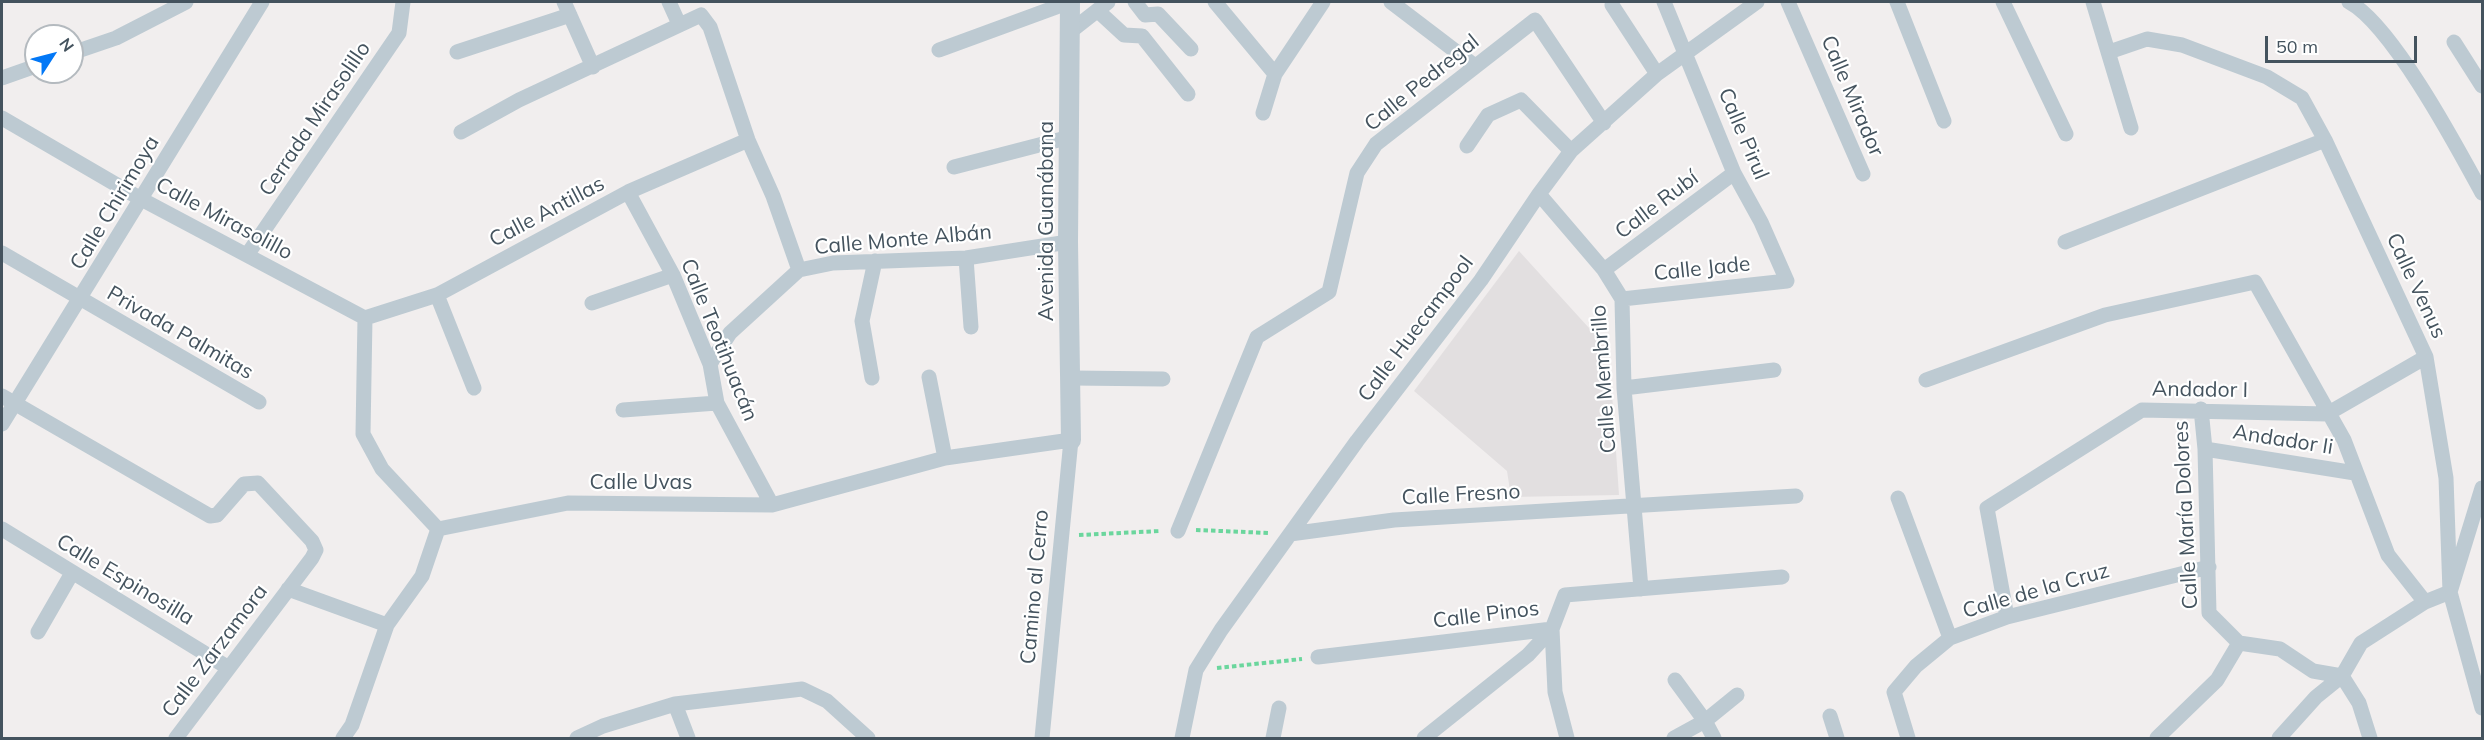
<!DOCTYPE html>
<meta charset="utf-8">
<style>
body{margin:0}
#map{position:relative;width:2484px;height:740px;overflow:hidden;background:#f1eeee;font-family:Mulish,sans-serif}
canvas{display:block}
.frame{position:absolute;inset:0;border:3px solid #44535e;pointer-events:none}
.north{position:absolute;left:24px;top:24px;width:60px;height:60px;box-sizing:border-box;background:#fff;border:2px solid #b4babf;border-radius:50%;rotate:54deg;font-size:16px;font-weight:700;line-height:24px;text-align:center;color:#44535e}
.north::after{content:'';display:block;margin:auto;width:21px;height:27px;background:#0378f6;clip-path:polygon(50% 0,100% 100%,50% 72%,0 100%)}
.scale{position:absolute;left:2265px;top:36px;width:152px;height:27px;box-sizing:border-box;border:3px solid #44535e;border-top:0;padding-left:8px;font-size:18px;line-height:21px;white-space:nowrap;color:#44535e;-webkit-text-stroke:4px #fff;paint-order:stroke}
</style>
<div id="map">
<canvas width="2484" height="740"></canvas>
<div class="frame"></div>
<div class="north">N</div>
<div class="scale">50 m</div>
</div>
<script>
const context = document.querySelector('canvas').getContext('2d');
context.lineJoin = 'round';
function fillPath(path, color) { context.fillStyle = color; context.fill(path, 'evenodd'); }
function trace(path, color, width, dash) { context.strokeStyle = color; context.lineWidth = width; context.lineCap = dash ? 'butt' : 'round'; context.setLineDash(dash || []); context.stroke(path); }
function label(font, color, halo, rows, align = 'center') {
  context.font = font + ' Mulish,sans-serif'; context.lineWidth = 4.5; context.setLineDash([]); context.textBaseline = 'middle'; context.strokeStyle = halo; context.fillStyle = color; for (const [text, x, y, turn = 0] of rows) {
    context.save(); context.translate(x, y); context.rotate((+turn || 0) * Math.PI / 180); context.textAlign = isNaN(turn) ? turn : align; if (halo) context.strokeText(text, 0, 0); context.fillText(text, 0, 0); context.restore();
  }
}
fillPath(new Path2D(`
 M 1519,251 L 1609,350 L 1619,495 L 1511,497 L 1507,471 L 1414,391 Z`), '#e2dfe0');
trace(new Path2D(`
 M 1196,530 L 1269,533
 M 1079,535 L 1161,531
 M 1217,668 L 1302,659`), '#6bd69d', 4, [4.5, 3]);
trace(new Path2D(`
 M 564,2 L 593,67
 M 669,2 L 679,24
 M 1135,2 L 1145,15 L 1158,14 L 1191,49
 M 1215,2 L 1275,74
 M 1391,2 L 1475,66
 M 1788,2 L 1863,174
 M 1897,2 L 1944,121
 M 2003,2 L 2066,134
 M 2093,2 L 2131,128
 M 2349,2 C 2392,25 2457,147 2482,193
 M 1612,5 L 1657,74
 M 1098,11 L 1124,35 L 1142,36 L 1188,94
 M 1071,31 L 1108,2
 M 2454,42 L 2482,86
 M 939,50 L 1070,2
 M 457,52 L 570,15
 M 2109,52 L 2147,39 L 2182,45 L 2267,77 L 2302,98 L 2325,140 L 2426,357 L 2446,478 L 2450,592 L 2482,708
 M 72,53 L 116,38 L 186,2
 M 2,78 L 36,66
 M 1263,113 L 1275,74 L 1323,2
 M 2,118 L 141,199 L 365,318
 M 461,132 L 519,100 L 701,15 L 710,27 L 748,140 L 773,196 L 799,270
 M 1467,146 L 1488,115 L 1521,100 L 1571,151
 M 954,167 L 1070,137
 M 628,192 L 673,275 L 710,364 L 717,403 L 772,505
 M 1539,194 L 1604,270 L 1622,299 L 1624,388 L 1641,589
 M 2065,242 L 2325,140
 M 2,253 L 259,402
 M 247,255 L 399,33 L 403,2
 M 966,258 L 971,327
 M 1604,270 L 1734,173
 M 437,295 L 474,388
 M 1622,299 L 1787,281 L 1761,222 L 1734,173 L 1664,2
 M 592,303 L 673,275
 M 365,318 L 437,295 L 628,192 L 748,140
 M 365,318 L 363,434 L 382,469 L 438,529
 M 710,364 L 730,333 L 799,270 L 833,263 L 966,258 L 1068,242
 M 929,377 L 945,458
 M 872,378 L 862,321 L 875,261
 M 1072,378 L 1163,379
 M 1926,380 L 2105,315 L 2255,282 L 2344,440 L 2388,555 L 2425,602
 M 1624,388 L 1774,370
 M 2,396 L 210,516 L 217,515 L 244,484 L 258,483 L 312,541 L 316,550 L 312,558 L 176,738
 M 2201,409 L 2205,449 L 2209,613 L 2239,643
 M 623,410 L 717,403
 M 2,424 L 262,2
 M 2205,449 L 2355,473
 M 1898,498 L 1950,638
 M 2,529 L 227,667
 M 438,529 L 568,503 L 772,505 L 945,458 L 1071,440 L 1042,738
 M 1178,531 L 1257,337 L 1329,292 L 1357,173 L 1376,144 L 1535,20 L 1604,123
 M 1290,534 L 1394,520 L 1796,496
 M 288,589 L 387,625
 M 2007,617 L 1987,508 L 2142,410 L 2327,414 L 2426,357
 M 1552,629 L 1555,692 L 1567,738
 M 38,632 L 72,573
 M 2239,643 L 2280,649 L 2313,671 L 2342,676
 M 1318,657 L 1552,629
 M 1675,680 L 1705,721 L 1714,738
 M 675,704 L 688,738
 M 1830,716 L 1837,738
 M 343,738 L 352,725 L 387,625 L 422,576 L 438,529
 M 577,738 L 603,726 L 675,704 L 802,689 L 827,701 L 868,738
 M 1182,738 L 1196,670 L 1221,630 L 1357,441 L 1481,280 L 1539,194 L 1571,151 L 1657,74 L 1757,2
 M 1273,738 L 1279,708
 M 1424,738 L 1528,655 L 1552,629 L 1565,595 L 1782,577
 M 1674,738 L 1705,721 L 1737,695
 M 1908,738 L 1894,692 L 1916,666 L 1950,638 L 2007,617 L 2209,567
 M 2157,738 L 2217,680 L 2239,643
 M 2279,738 L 2316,697 L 2342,676
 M 2370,738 L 2359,703 L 2342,676 L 2361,643 L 2425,602 L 2450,592 L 2482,488`), '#bdcad2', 15);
trace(new Path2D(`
 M 1070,2 L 1068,242 L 1071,440`), '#bdcad2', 20);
label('21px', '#44535e', '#fff', [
 ["Calle Pedregal",1422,83,-39],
 ["Calle Mirador",1852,96,67],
 ["Cerrada Mirasolillo",315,119,-56],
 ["Calle Pirul",1743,134,67],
 ["Calle Chirimoya",115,203,-59],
 ["Calle Rubí",1657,205,-37],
 ["Calle Antillas",547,212,-28],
 ["Calle Mirasolillo",224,219,28],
 ["Avenida Guanábana",1047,221,-90],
 ["Calle Monte Albán",903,240,-5],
 ["Calle Jade",1702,269,-6],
 ["Calle Venus",2416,286,65],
 ["Calle Huecampool",1416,329,-53],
 ["Privada Palmitas",180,333,30],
 ["Calle Teotihuacán",719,340,68],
 ["Calle Membrillo",1604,379,-94],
 ["Andador I",2200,390,1],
 ["Andador Ii",2283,440,9],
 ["Calle Uvas",641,483],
 ["Calle Fresno",1461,495,-3],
 ["Calle María Dolores",2186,515,-93],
 ["Calle Espinosilla",125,580,31],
 ["Camino al Cerro",1035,587,-85],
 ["Calle de la Cruz",2036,591,-16],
 ["Calle Pinos",1486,615,-7],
 ["Calle Zarzamora",215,651,-53]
]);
</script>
